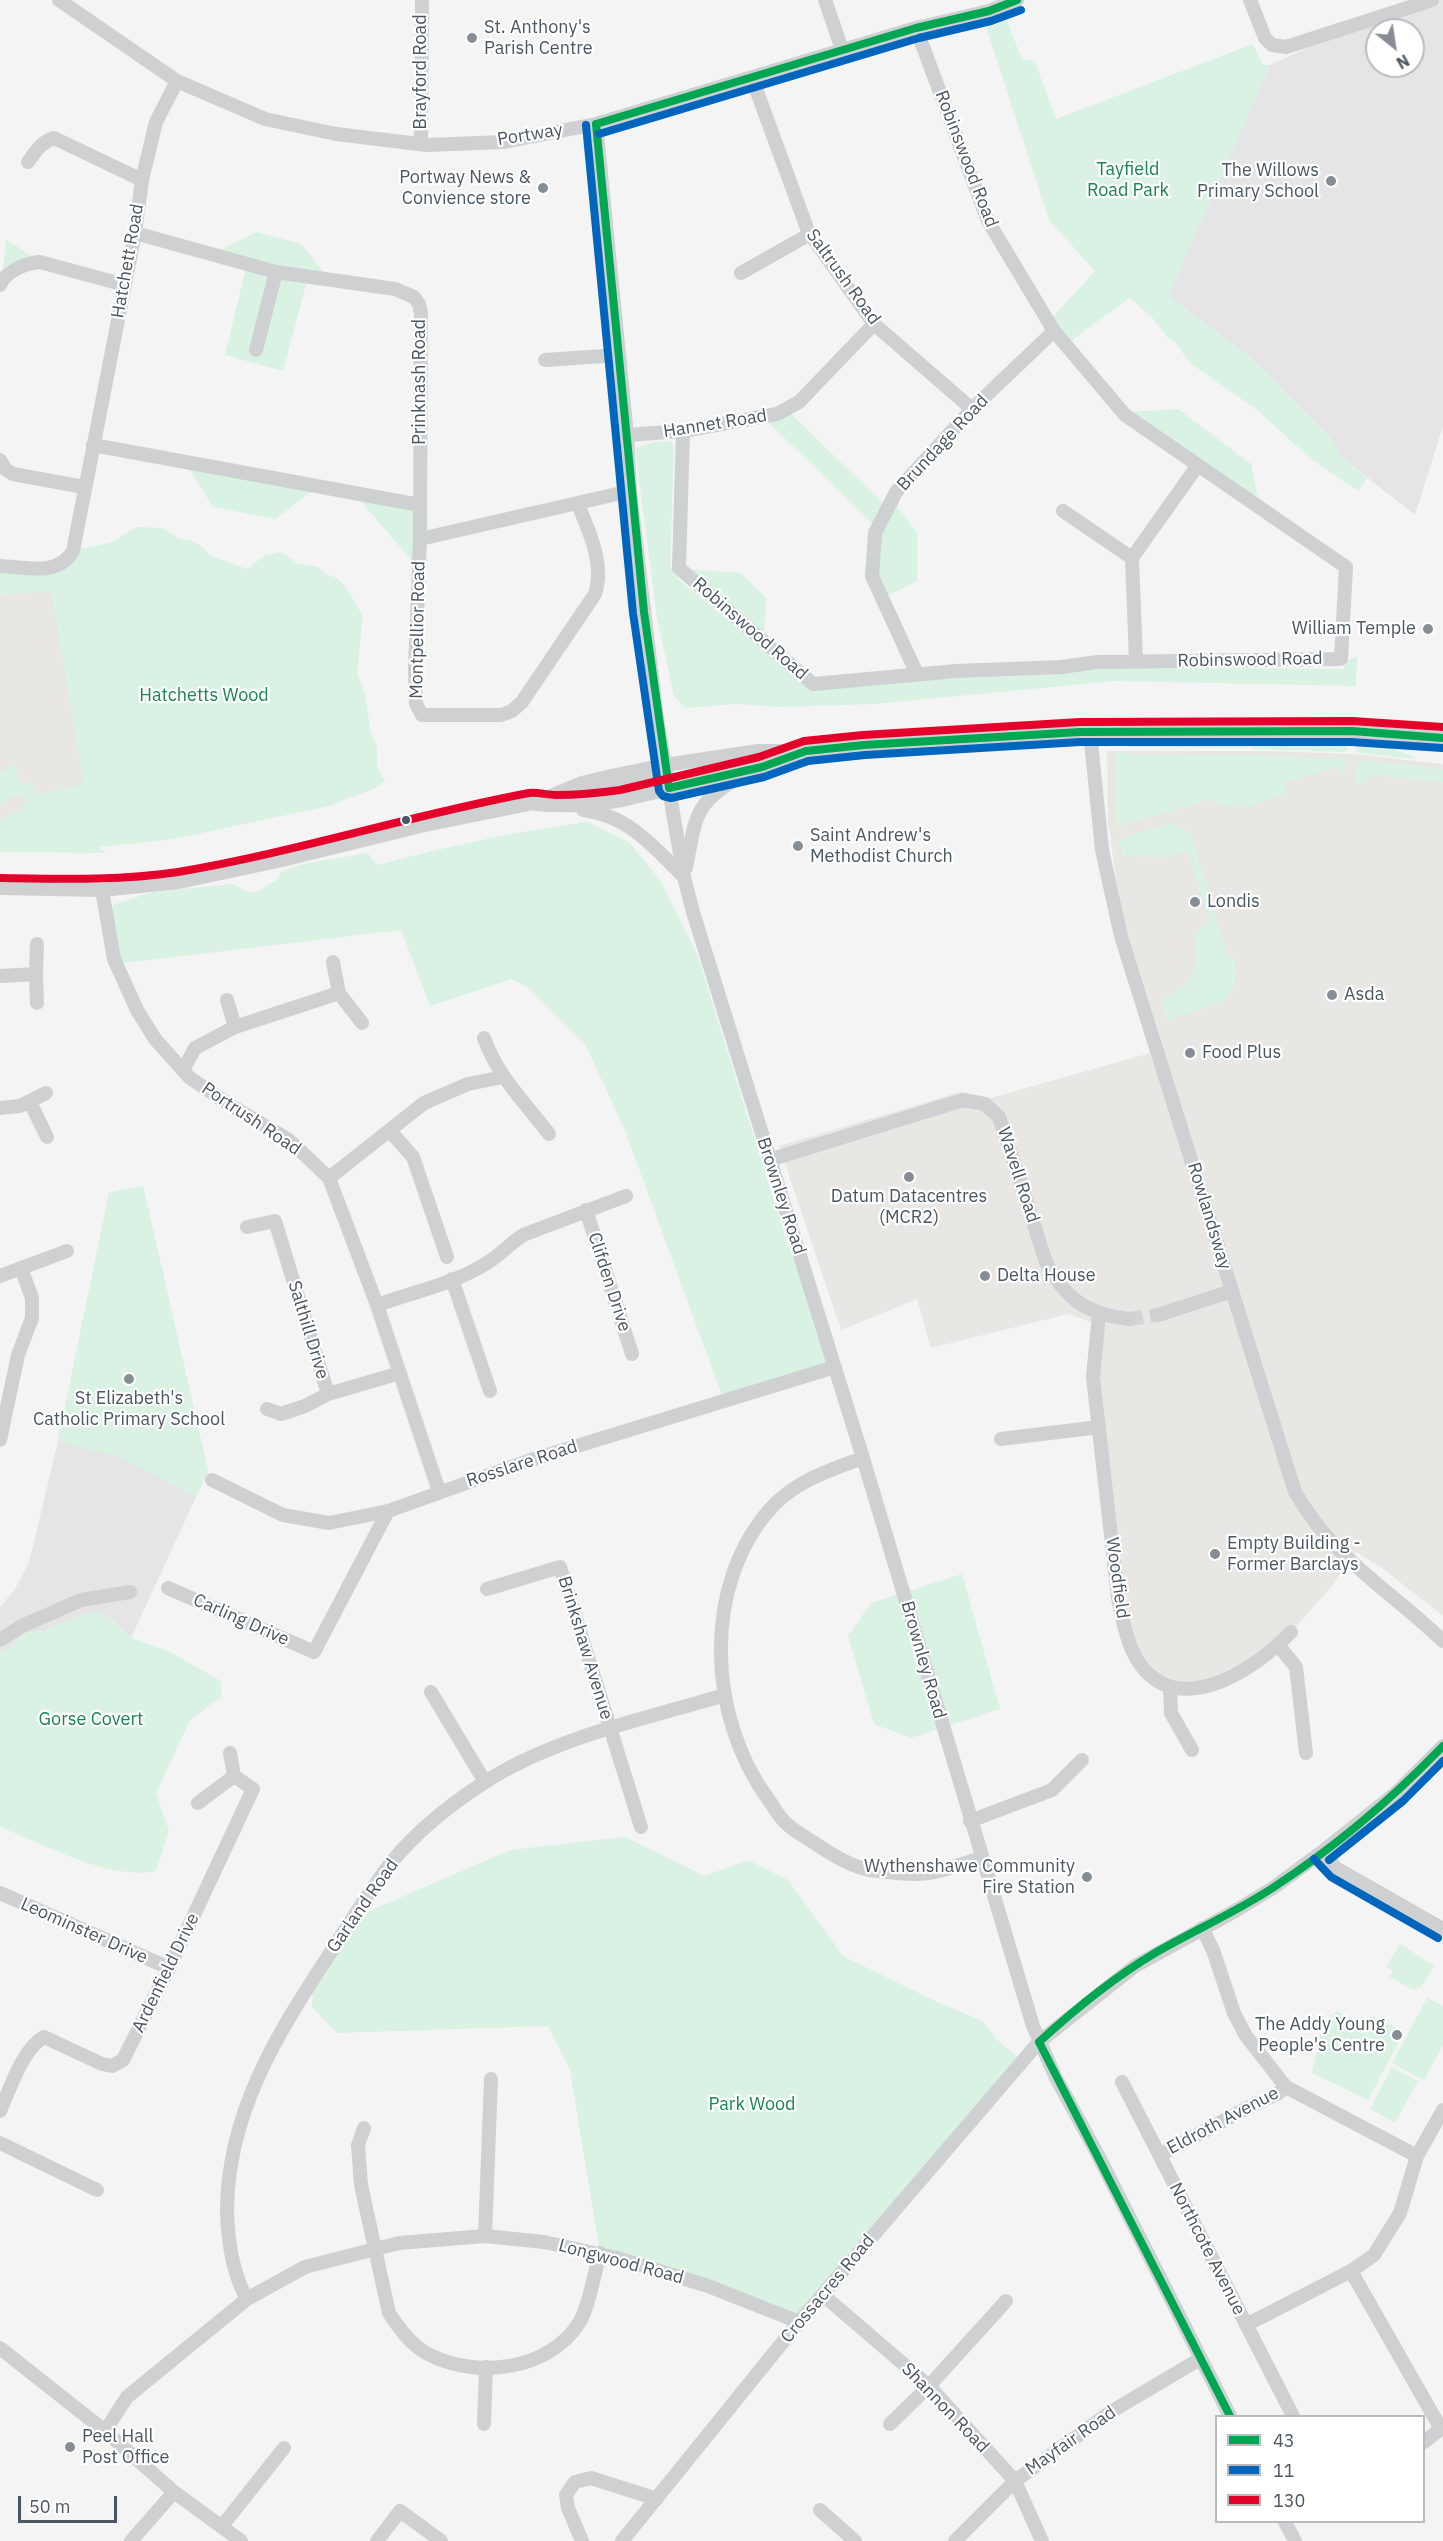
<!DOCTYPE html>
<style>
body{margin:0}
#map{position:relative;width:1443px;height:2541px;overflow:hidden;background:#f4f4f4;font-family:"IBM Plex Sans",sans-serif}
canvas{display:block}
.legend{position:absolute;left:1215px;top:2415px;width:210px;height:108px;box-sizing:border-box;background:#fff;border:2px solid #b7bbc0;margin:0;padding:8px 10px;list-style:none;font-size:18px;color:#4a5661}
.legend li{display:flex;align-items:center;gap:12px;height:30px}
.legend b{width:30px;border:2px solid #b7bbc0}
.north{position:absolute;left:1365px;top:18px;width:60px;height:60px;box-sizing:border-box;background:#fff;border:2px solid #b7bbc0;border-radius:50%;rotate:150deg;font-size:16px;font-weight:700;line-height:24px;text-align:center;color:#4a5661}
.north::after{content:'';display:block;margin:auto;width:21px;height:27px;background:#868d94;clip-path:polygon(50% 0,100% 100%,50% 72%,0 100%)}
.scale{position:absolute;left:18px;top:2496px;width:99px;height:27px;box-sizing:border-box;border:3px solid #4a5661;border-top:0;padding-left:8px;font-size:18px;line-height:21px;white-space:nowrap;color:#4a5661;-webkit-text-stroke:4px #fff;paint-order:stroke}
</style>
<div id="map">
<canvas width="1443" height="2541"></canvas>
<ul class="legend">
<li><b style="height:8px;background:#00a651"></b>43</li>
<li><b style="height:8px;background:#0065bd"></b>11</li>
<li><b style="height:8px;background:#e4002b"></b>130</li>
</ul>
<div class="north">N</div>
<div class="scale">50 m</div>
</div>
<script>
const context = document.querySelector('canvas').getContext('2d');
context.lineJoin = 'round';
function fillPath(path, color) { context.fillStyle = color; context.fill(path, 'evenodd'); }
function trace(path, color, width, dash) { context.strokeStyle = color; context.lineWidth = width; context.lineCap = dash ? 'butt' : 'round'; context.setLineDash(dash || []); context.stroke(path); }
function label(font, color, halo, rows, align = 'center') {
  context.font = font + ' "IBM Plex Sans",sans-serif'; context.lineWidth = 4.5; context.setLineDash([]); context.textBaseline = 'middle'; context.strokeStyle = halo; context.fillStyle = color; for (const [text, x, y, turn = 0] of rows) {
    context.save(); context.translate(x, y); context.rotate((+turn || 0) * Math.PI / 180); context.textAlign = isNaN(turn) ? turn : align; if (halo) context.strokeText(text, 0, 0); context.fillText(text, 0, 0); context.restore();
  }
}
fillPath(new Path2D(`
 M 0,566 L 61,594 L 95,810 L 0,820 Z
 M 1107,751 L 1267,751 L 1352,754 L 1443,764 L 1443,1616 L 1382,1568 L 1356,1552 L 1333,1585 L 1291,1632 L 1210,1685 L 1159,1679 L 1124,1627 L 1099,1427 L 1097,1324 L 1068,1314 L 931,1348 L 917,1299 L 841,1330 L 779,1146 L 960,1092 L 987,1099 L 1164,1049 L 1124,921 L 1116,878 L 1108,821 Z`), '#e8e7e3');
fillPath(new Path2D(`
 M 1432,0 L 1443,0 L 1443,426 L 1415,515 L 1340,456 L 1331,439 L 1252,359 L 1168,296 L 1270,65 L 1366,21 ZM 1377,30 L 1413,30 L 1413,66 L 1377,66 Z
 M 143,1186 L 208,1471 L 131,1638 L 112,1620 L 100,1613 L 87,1613 L 44,1631 L 26,1633 L 10,1648 L 0,1652 L 0,1607 L 15,1589 L 29,1563 L 58,1441 L 109,1193 Z`), '#e6e5e6');
fillPath(new Path2D(`
 M 1007,20 L 1022,60 L 1028,59 L 1035,62 L 1056,119 L 1253,44 L 1263,65 L 1270,65 L 1168,296 L 1252,359 L 1331,439 L 1340,456 L 1367,478 L 1358,491 L 1312,460 L 1257,410 L 1190,363 L 1174,341 L 1166,336 L 1151,316 L 1129,298 L 1068,343 L 1052,318 L 1095,271 L 1049,220 L 986,27 Z
 M 257,232 L 301,244 L 329,279 L 308,277 L 283,371 L 225,355 L 247,264 L 212,254 Z
 M 6,239 L 40,262 L 2,280 Z
 M 786,409 L 887,507 L 892,500 L 917,532 L 917,581 L 883,598 L 872,576 L 877,528 L 763,417 Z
 M 1178,409 L 1251,464 L 1259,504 L 1130,412 Z
 M 670,441 L 674,446 L 670,565 L 679,580 L 806,684 L 817,687 L 1129,667 L 1344,669 L 1347,661 L 1357,656 L 1356,686 L 1115,681 L 874,704 L 779,707 L 737,704 L 685,708 L 674,696 L 657,618 L 635,448 L 654,442 Z
 M 184,461 L 318,486 L 276,519 L 213,507 Z
 M 353,492 L 420,505 L 418,568 Z
 M 136,527 L 163,528 L 179,539 L 190,540 L 201,546 L 211,556 L 247,569 L 265,555 L 281,552 L 297,563 L 318,567 L 326,574 L 337,578 L 346,588 L 363,616 L 357,672 L 365,694 L 371,733 L 377,747 L 377,768 L 385,781 C 369,795 350,795 333,805 L 174,839 L 99,847 L 106,853 L 0,852 L 0,820 L 17,812 L 29,801 L 16,794 L 0,804 L 0,773 L 15,765 L 20,784 L 32,782 L 35,794 L 84,785 L 51,591 L 0,595 L 0,566 L 45,568 L 73,551 L 112,542 Z
 M 688,569 L 741,573 L 766,598 L 764,632 Z
 M 1188,738 L 1248,739 L 1248,748 L 1129,747 L 1126,739 Z
 M 1253,739 L 1348,744 L 1347,752 L 1253,749 Z
 M 1355,745 L 1389,747 L 1418,759 L 1358,753 Z
 M 1120,751 L 1127,754 L 1253,755 L 1346,759 L 1346,774 L 1340,774 L 1339,766 L 1284,782 L 1287,794 L 1241,808 L 1215,803 L 1214,798 L 1116,827 L 1116,755 Z
 M 1358,760 L 1443,769 L 1443,782 L 1369,775 L 1367,783 L 1355,783 Z
 M 587,822 L 629,842 L 660,880 L 697,954 L 787,1243 L 822,1327 L 835,1367 L 724,1401 L 624,1128 L 585,1044 L 530,989 L 512,979 L 430,1006 L 401,930 L 116,964 L 106,911 L 115,904 L 153,892 L 233,884 L 248,892 L 255,893 L 278,879 L 280,873 C 307,858 338,861 367,852 L 377,865 C 446,847 516,831 587,822 Z
 M 1169,824 C 1181,825 1186,829 1192,839 L 1228,956 L 1233,956 C 1238,973 1237,987 1223,1002 L 1167,1020 L 1161,1000 C 1195,984 1201,968 1194,932 L 1203,929 L 1209,920 L 1188,851 L 1166,857 L 1122,856 L 1119,841 L 1123,837 Z
 M 143,1186 L 208,1471 L 196,1497 L 120,1457 L 58,1441 L 109,1193 Z
 M 962,1574 L 1000,1709 L 911,1738 L 874,1724 L 848,1636 L 871,1603 Z
 M 87,1613 L 100,1613 L 112,1620 L 131,1638 L 168,1651 L 221,1681 L 221,1697 L 190,1720 L 156,1793 L 169,1831 L 156,1871 C 109,1881 44,1844 0,1827 L 0,1652 L 11,1648 L 26,1633 L 44,1631 Z
 M 625,1837 L 705,1876 L 748,1860 L 788,1880 L 843,1956 L 937,2002 L 983,2021 L 996,2039 L 1019,2058 L 799,2322 L 600,2253 L 570,2070 L 548,2026 L 337,2033 L 312,2007 L 313,1990 L 358,1916 L 510,1850 Z
 M 1400,1944 L 1434,1966 L 1421,1987 L 1413,1990 L 1389,1977 L 1393,1971 L 1386,1967 Z
 M 1427,1998 L 1443,2006 L 1443,2045 L 1424,2080 L 1392,2063 Z
 M 1337,2011 L 1366,2025 L 1373,2016 L 1404,2032 L 1368,2100 L 1312,2073 L 1323,2023 Z
 M 1392,2067 L 1418,2081 L 1395,2123 L 1370,2109 Z`), '#d9f2e3');
trace(new Path2D(`
 M 1129,1319 L 1158,1315`), '#d2d4d7', 14, [14, 7]);
trace(new Path2D(`
 M 59,0 L 177,81 L 265,119 L 336,134 L 427,145 L 504,142 L 596,124 L 916,28 L 989,11 L 1017,0
 M 825,0 L 842,49
 M 1250,0 L 1265,38 L 1272,45 L 1286,47 L 1432,0
 M 752,78 L 808,231 L 874,324 L 972,409
 M 596,124 L 627,435 L 630,491 L 657,719 L 684,877 L 693,912 L 863,1458 L 1033,2026 L 1056,2078 L 1098,2155 L 1230,2416
 M 421,144 L 422,0
 M 28,162 C 36,151 41,142 54,138 L 142,180
 M 135,233 L 276,272 L 395,289 L 414,297 L 419,304 L 421,313 L 420,539 L 630,491
 M 741,273 L 810,234
 M 0,285 C 6,271 26,263 40,262 L 125,285
 M 256,350 L 276,272
 M 545,360 L 619,355
 M 683,431 L 679,568 L 813,684 L 956,671 L 1062,667 L 1097,662 L 1341,659 L 1346,567 L 1125,415 L 1054,331 L 988,221 L 916,28
 M 627,435 L 683,431 L 777,414 L 799,402 L 874,324
 M 93,445 L 420,505
 M 0,460 L 5,469 L 13,474 L 84,487
 M 1063,511 L 1132,558
 M 420,539 L 415,669 L 416,704 L 422,715 L 501,715 L 512,711 L 522,702 L 595,594 C 605,564 589,532 578,504
 M 0,566 C 26,567 58,577 73,551 L 135,233 L 142,180 L 156,122 L 177,81
 M 1136,661 L 1132,558 L 1198,465
 M 917,674 L 872,576 L 875,533 L 896,492 L 972,409 L 1054,331
 M 1090,732 L 1102,850 L 1121,936 L 1295,1492 C 1334,1560 1389,1589 1443,1641
 M 568,794 L 631,785 L 655,779 L 663,781 L 669,788
 M 536,804 C 565,807 593,805 622,800 L 762,767 L 796,755
 M 583,810 C 628,815 654,847 684,877
 M 686,868 C 696,816 694,802 743,775
 M 0,888 L 102,890 L 179,882 L 278,861 L 425,825 L 534,803 L 582,783 L 611,776 L 665,765 L 758,751 L 806,751 L 864,745 L 1080,732 L 1352,731 L 1443,738
 M 102,890 L 114,959 L 137,1010 L 155,1039 L 190,1078 L 230,1105 L 289,1140 L 329,1178 L 377,1305 L 439,1491
 M 333,962 L 339,993
 M 36,974 L 37,944
 M 0,976 L 36,974 L 37,1003
 M 227,1000 L 235,1027
 M 484,1038 C 498,1077 524,1101 549,1134
 M 183,1070 L 195,1048 L 235,1027 L 339,993 L 362,1023
 M 30,1102 L 47,1137
 M 0,1108 L 20,1106 L 46,1093
 M 390,1131 L 413,1157 L 447,1257
 M 769,1160 L 963,1100 L 985,1104 L 999,1117 L 1046,1262 C 1066,1300 1087,1314 1129,1319
 M 329,1178 L 424,1103 L 468,1084 L 503,1077
 M 586,1210 L 632,1354
 M 247,1227 L 275,1221 L 328,1394 L 400,1373
 M 0,1276 L 67,1251
 M 452,1279 L 490,1391
 M 377,1305 C 413,1292 458,1283 490,1261 C 502,1253 511,1243 523,1235 L 626,1196
 M 1099,1314 L 1093,1377 L 1118,1598 C 1122,1617 1125,1635 1133,1652 C 1169,1726 1253,1672 1291,1632
 M 1158,1315 L 1232,1291
 M 267,1409 L 281,1414 L 305,1406 L 328,1394
 M 1001,1439 L 1099,1427
 M 0,1440 L 18,1355 L 32,1318 L 32,1298 L 21,1268
 M 863,1458 C 830,1470 796,1481 772,1507 C 701,1585 708,1717 768,1799 C 774,1807 779,1818 787,1824 C 794,1831 805,1837 813,1842 C 829,1853 851,1867 870,1870 C 885,1872 915,1876 929,1873 C 947,1870 964,1863 982,1858
 M 212,1480 L 283,1515 L 329,1523 L 388,1511 L 531,1460 L 835,1367
 M 168,1588 L 314,1652 L 388,1511
 M 487,1589 L 560,1567 L 641,1827
 M 0,1640 L 22,1626 L 81,1600 L 130,1592
 M 1278,1645 L 1296,1667 L 1306,1753
 M 1170,1687 L 1171,1713 L 1192,1750
 M 431,1692 L 485,1782
 M 230,1753 L 234,1776
 M 970,1821 L 1052,1790 L 1082,1760
 M 1322,1852 L 1336,1868 L 1443,1929
 M 0,1893 L 169,1968
 M 1202,1928 L 1213,1950 L 1234,2013 L 1246,2036 L 1286,2087 L 1417,2156
 M 1122,2082 L 1293,2416
 M 0,2111 C 10,2089 23,2048 44,2037 L 102,2064 L 112,2066 L 123,2060 L 169,1968 L 253,1789 L 234,1776 L 198,1803
 M 364,2128 L 358,2145 L 361,2185 L 389,2313 C 400,2330 412,2346 430,2355 C 478,2379 549,2370 579,2323 C 588,2310 595,2271 600,2253
 M 0,2143 L 97,2190
 M 1160,2155 L 1249,2107 L 1277,2094 L 1286,2087
 M 485,2236 L 491,2079
 M 1351,2271 L 1441,2429
 M 823,2295 L 929,2386 L 1015,2481 L 1042,2541
 M 247,2299 C 232,2273 228,2242 227,2212 C 227,2114 277,2034 329,1955 C 349,1924 368,1893 390,1864 C 416,1832 448,1806 482,1784 C 551,1738 645,1719 725,1695
 M 1246,2325 L 1351,2271 L 1374,2255 L 1400,2213 L 1417,2156 L 1443,2110
 M 0,2348 L 105,2431 L 174,2492 L 241,2541
 M 484,2424 L 486,2367
 M 890,2424 L 929,2386 L 1006,2301
 M 105,2431 L 127,2397 L 247,2299 L 305,2267 L 399,2243 L 485,2236 L 544,2242 L 617,2258 L 708,2286 L 799,2322
 M 1424,2442 L 1443,2427
 M 820,2510 L 855,2541
 M 1285,2522 L 1295,2541
 M 222,2526 L 284,2448
 M 131,2541 L 174,2492
 M 377,2541 L 400,2511 L 441,2541
 M 582,2541 L 568,2508 L 566,2495 L 575,2482 L 591,2478 L 657,2499
 M 622,2541 L 799,2322 L 1039,2042 L 1135,1966 L 1235,1911 L 1273,1888 L 1322,1852 L 1396,1793 L 1443,1746
 M 955,2541 L 1015,2481 L 1112,2411 L 1200,2359`), '#ced0d2', 14);
trace(new Path2D(`
 M 596,124 L 644,612 L 669,788 L 762,767 L 806,751 L 864,745 L 1080,732 L 1352,731 L 1443,738
 M 596,124 L 916,28 L 989,11 L 1017,0
 M 1039,2042 C 1075,2009 1113,1978 1155,1953 C 1193,1931 1234,1913 1271,1889 C 1334,1848 1391,1800 1443,1746
 M 1039,2042 L 1230,2416`), '#00a651', 8);
trace(new Path2D(`
 M 586,125 L 633,613 L 659,791 L 663,796 L 671,798 L 764,777 L 808,761 L 865,755 L 1080,742 L 1352,742 L 1442,748
 M 599,134 L 919,38 L 991,21 L 1021,10
 M 1314,1859 L 1331,1877 L 1438,1938
 M 1329,1860 L 1403,1801 L 1443,1761`), '#0065bd', 8);
trace(new Path2D(`
 M 0,878 C 60,879 119,881 178,872 C 296,852 411,815 529,793 C 538,792 547,795 556,795 C 578,795 599,793 620,790 L 759,757 L 804,741 L 863,735 L 1080,722 L 1352,721 L 1443,727`), '#e4002b', 8);
for (const [x, y, r, color] of [
 [472,38,6,"#868d94"],
 [1331,181,6,"#868d94"],
 [543,188,6,"#868d94"],
 [1428,629,6,"#868d94"],
 [406,820,5,"#4a5661"],
 [798,846,6,"#868d94"],
 [1195,902,6,"#868d94"],
 [1332,995,6,"#868d94"],
 [1190,1053,6,"#868d94"],
 [909,1177,6,"#868d94"],
 [985,1276,6,"#868d94"],
 [129,1379,6,"#868d94"],
 [1215,1554,6,"#868d94"],
 [1087,1877,6,"#868d94"],
 [1397,2035,6,"#868d94"],
 [70,2447,6,"#868d94"]
]) { const dot = new Path2D(); dot.arc(x, y, r, 0, 2 * Math.PI); context.fillStyle = color; context.fill(dot); trace(dot, '#fff', 2); }
label('18px', '#4a5661', '#fff', [
 ["St. Anthony's",484,28],
 ["Parish Centre",484,49],
 ["The Willows",1319,171,"right"],
 ["Primary School",1319,192,"right"],
 ["Portway News &",531,178,"right"],
 ["Convience store",531,199,"right"],
 ["William Temple",1416,629,"right"],
 ["Saint Andrew's",810,836],
 ["Methodist Church",810,857],
 ["Londis",1207,902],
 ["Asda",1344,995],
 ["Food Plus",1202,1053],
 ["Datum Datacentres",909,1197,"center"],
 ["(MCR2)",909,1218,"center"],
 ["Delta House",997,1276],
 ["St Elizabeth's",129,1399,"center"],
 ["Catholic Primary School",129,1420,"center"],
 ["Empty Building -",1227,1544],
 ["Former Barclays",1227,1565],
 ["Wythenshawe Community",1075,1867,"right"],
 ["Fire Station",1075,1888,"right"],
 ["The Addy Young",1385,2025,"right"],
 ["People's Centre",1385,2046,"right"],
 ["Peel Hall",82,2437],
 ["Post Office",82,2458]
], 'left');
label('18px', '#4a5661', '#fff', [
 ["Brayford Road",421,72,-90],
 ["Portway",530,135,-9],
 ["Robinswood Road",966,159,69],
 ["Hatchett Road",128,261,-80],
 ["Saltrush Road",843,277,54],
 ["Prinknash Road",420,382,-90],
 ["Hannet Road",715,424,-9],
 ["Brundage Road",943,443,-47],
 ["Robinswood Road",750,629,41],
 ["Montpellior Road",418,630,-89],
 ["Robinswood Road",1250,660,-1],
 ["Portrush Road",251,1119,34],
 ["Wavell Road",1018,1175,72],
 ["Brownley Road",781,1196,72],
 ["Rowlandsway",1209,1216,73],
 ["Clifden Drive",609,1282,72],
 ["Salthill Drive",308,1330,73],
 ["Rosslare Road",522,1464,-18],
 ["Woodfield",1117,1578,82],
 ["Carling Drive",241,1620,24],
 ["Brinkshaw Avenue",585,1648,73],
 ["Brownley Road",923,1660,74],
 ["Garland Road",363,1906,-55],
 ["Leominster Drive",84,1931,24],
 ["Ardenfield Drive",166,1973,-64],
 ["Eldroth Avenue",1223,2121,-28],
 ["Northcote Avenue",1207,2249,63],
 ["Longwood Road",621,2262,15],
 ["Crossacres Road",828,2289,-50],
 ["Shannon Road",945,2408,46],
 ["Mayfair Road",1071,2441,-35]
]);
label('18px', '#17864f', '#fff', [
 ["Tayfield",1128,170],
 ["Road Park",1128,191],
 ["Hatchetts Wood",204,696],
 ["Gorse Covert",91,1720],
 ["Park Wood",752,2105]
]);
</script>
